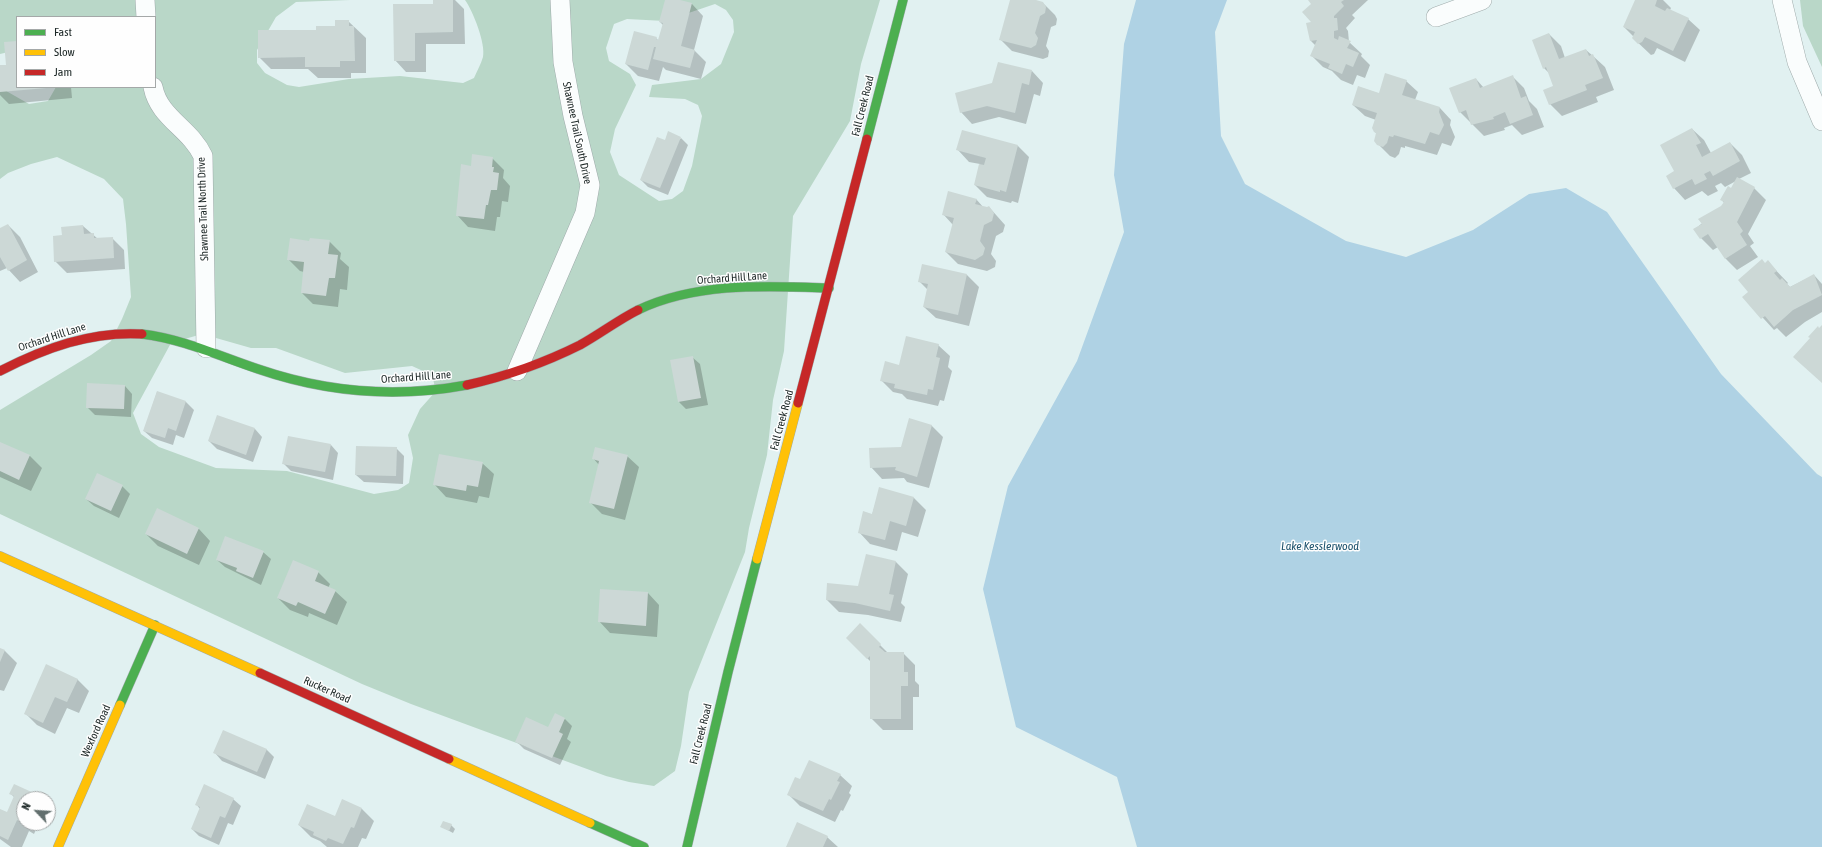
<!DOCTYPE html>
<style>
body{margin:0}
#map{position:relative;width:1822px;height:847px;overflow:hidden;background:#e1f1f1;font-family:"Asap Condensed",sans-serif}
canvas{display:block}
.legend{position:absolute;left:16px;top:16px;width:140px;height:72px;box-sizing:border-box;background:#fefefe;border:1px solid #a4a8a8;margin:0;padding:5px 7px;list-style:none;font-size:12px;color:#1c2726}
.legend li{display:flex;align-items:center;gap:8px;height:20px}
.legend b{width:20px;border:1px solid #a4a8a8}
.north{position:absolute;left:16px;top:791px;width:40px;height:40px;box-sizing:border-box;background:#fefefe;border:1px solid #a4a8a8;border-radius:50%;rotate:295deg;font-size:11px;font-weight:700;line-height:16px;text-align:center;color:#1c2726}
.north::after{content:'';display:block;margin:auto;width:14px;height:18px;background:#616e6d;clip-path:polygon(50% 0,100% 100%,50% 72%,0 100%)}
</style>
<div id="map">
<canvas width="1822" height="847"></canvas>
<ul class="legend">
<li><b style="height:5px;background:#4caf50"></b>Fast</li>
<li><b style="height:5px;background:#ffc107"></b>Slow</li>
<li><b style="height:5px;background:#c62828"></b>Jam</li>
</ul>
<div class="north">N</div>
</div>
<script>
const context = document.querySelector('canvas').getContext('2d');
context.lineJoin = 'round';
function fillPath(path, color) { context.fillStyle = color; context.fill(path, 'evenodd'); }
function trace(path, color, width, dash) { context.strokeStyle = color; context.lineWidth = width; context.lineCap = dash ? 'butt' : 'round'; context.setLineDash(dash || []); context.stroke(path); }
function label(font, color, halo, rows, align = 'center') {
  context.font = font + ' "Asap Condensed",sans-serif'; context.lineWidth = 3; context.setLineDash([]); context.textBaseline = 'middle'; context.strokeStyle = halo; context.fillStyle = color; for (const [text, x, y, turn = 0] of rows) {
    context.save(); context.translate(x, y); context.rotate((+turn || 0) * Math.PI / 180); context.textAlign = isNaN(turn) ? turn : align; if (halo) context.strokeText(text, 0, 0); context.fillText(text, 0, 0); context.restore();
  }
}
fillPath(new Path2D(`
 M 0,0 L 350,0 L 296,2 L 276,17 L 257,50 L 257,63 L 265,73 L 287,85 L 299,87 L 349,79 L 400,76 L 463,83 L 474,78 C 477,71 481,64 483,57 C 486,44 473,11 465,0 L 880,0 L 861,64 L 850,121 L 793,216 L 784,351 L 773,400 L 767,455 L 749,528 L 745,552 L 689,692 L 681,746 L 675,771 L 654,786 L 629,782 L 606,776 L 411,704 L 362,684 L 0,514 L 0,410 L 91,355 L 111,341 L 122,319 L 131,297 L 126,224 L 123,199 L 104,179 L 57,157 L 31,164 L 8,173 L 0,179 L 0,86 L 1,88 L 29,104 L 48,101 L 56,87 L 155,87 L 155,17 L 17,17 L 17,50 L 0,54 ZM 715,4 L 726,10 L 733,20 L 734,32 L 721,64 L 701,79 L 652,85 L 649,97 L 685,99 L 698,105 L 702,116 L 692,166 L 683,191 L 672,199 L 659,201 L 619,175 L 610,152 L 615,129 L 636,85 L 630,74 L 609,61 L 606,48 L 614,24 L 627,19 L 665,21 ZM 202,334 L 251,348 L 276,348 L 345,373 L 412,366 L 423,371 L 433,379 L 436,391 L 420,409 L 408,435 L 413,458 L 409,483 L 398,490 L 374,494 L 287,471 L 216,468 L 159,447 L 141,434 L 133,413 L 171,343 Z
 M 1800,0 L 1822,0 L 1822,67 L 1803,26 Z`), '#b9d7c8');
fillPath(new Path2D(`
 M 1136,0 L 1227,0 L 1215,32 L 1221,136 L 1245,184 L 1346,241 L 1406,257 L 1473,230 L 1529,194 L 1566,188 L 1607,212 L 1721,374 L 1817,474 L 1822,477 L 1822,847 L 1137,847 L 1117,777 L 1016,727 L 983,589 L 1008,486 L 1077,361 L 1124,232 L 1114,175 L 1124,44 Z`), '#afd2e4');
fillPath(new Path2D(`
 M 434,0 L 455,0 L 464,9 L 465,44 L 426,44 L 426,72 L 406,72 L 395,60 L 434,5 Z
 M 666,0 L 676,0 L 692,4 L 703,16 L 694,50 L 706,62 L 701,79 L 666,70 L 663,67 L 659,81 L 638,76 L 626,64 L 656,38 L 659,41 L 663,25 L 660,22 Z
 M 1011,0 L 1032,0 L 1043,3 L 1055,15 L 1057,19 L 1056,25 L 1051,27 L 1046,46 L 1049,51 L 1048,57 L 1043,59 L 1012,51 L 1000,39 Z
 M 1310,0 L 1368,0 L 1352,15 L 1355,18 L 1346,28 L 1348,31 L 1349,42 L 1362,54 L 1361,56 L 1370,65 L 1365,78 L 1357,75 L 1353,85 L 1341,80 L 1332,71 L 1323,67 L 1312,56 L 1316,46 L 1311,41 L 1313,4 Z
 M 1636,0 L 1663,0 L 1671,8 L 1670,10 L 1688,19 L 1700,30 L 1685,62 L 1657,48 L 1654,54 L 1651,55 L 1633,38 L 1634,37 L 1624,27 Z
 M 348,21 L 366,38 L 366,73 L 351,73 L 351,78 L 318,78 L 308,69 L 271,69 L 259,57 L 317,31 L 336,27 Z
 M 1549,34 L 1561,46 L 1565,58 L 1586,50 L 1593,56 L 1605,67 L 1614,90 L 1596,97 L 1598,102 L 1562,116 L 1550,104 L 1554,86 L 1549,73 L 1544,68 Z
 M 17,42 L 17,87 L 71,87 L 72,98 L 9,104 L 0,95 L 0,66 L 7,66 Z
 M 1032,71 L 1043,83 L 1040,96 L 1034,94 L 1026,124 L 999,117 L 972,124 L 961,112 Z
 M 1513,77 L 1524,88 L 1529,101 L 1537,109 L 1544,127 L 1522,135 L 1512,125 L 1504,128 L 1505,130 L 1484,136 L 1460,112 L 1476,79 L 1484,88 Z
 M 1406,81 L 1418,92 L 1415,100 L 1440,108 L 1451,120 L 1450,125 L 1455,137 L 1451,146 L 1442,143 L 1437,155 L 1405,146 L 1405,148 L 1401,147 L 1399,154 L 1395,158 L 1390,156 L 1378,144 L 1377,134 L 1375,132 L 1376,120 L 1365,116 L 1353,105 Z
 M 1692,129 L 1704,140 L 1711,153 L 1730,143 L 1742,155 L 1751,173 L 1739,179 L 1754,188 L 1766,200 L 1748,234 L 1754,243 L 1750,246 L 1758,257 L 1737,270 L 1726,259 L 1718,247 L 1713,250 L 1701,238 L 1695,229 L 1722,207 L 1724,203 L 1722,200 L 1732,189 L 1736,181 L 1725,187 L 1721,183 L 1715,186 L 1718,191 L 1708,196 L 1702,191 L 1685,200 L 1674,188 L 1675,172 Z
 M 681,138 L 688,145 L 668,195 L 648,187 L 641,180 Z
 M 1018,146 L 1029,157 L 1018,203 L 1012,201 L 1011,203 L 987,197 L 975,185 L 980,164 L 969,162 L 958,150 Z
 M 492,158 L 504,170 L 503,178 L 510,186 L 508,202 L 502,201 L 500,217 L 497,217 L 495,231 L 468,227 L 457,215 L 472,167 Z
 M 976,199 L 984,208 L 989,207 L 1005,225 L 1003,232 L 996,236 L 991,254 L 996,261 L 995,267 L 987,271 L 958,264 L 946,252 L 953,225 L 943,214 Z
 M 8,225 L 20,237 L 38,272 L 20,282 L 7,268 L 0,271 L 0,230 Z
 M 83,226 L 98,239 L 112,238 L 124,250 L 125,269 L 67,273 L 55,261 L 63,236 Z
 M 329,241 L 341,253 L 340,259 L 349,267 L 347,290 L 340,289 L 338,307 L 313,304 L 302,293 L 304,272 L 300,271 L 288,259 L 310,242 Z
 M 1768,262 L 1788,283 L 1787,284 L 1790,287 L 1814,275 L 1822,284 L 1822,312 L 1805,322 L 1786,337 L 1777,328 L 1774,330 L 1744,297 L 1750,292 Z
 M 923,265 L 967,275 L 979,287 L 969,326 L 936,318 L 924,307 L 928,290 L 919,281 Z
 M 938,345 L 950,356 L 948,367 L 952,371 L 944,401 L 940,400 L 938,406 L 907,399 L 902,394 L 893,392 L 881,380 Z
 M 692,357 L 700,364 L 708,405 L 686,409 L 679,402 Z
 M 125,386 L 132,394 L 131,417 L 95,415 L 87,407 Z
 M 157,392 L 186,402 L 194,410 L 184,438 L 176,435 L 173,445 L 152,438 L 144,431 Z
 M 931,425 L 943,437 L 929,488 L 907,482 L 904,478 L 882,479 L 871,467 L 902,448 Z
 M 255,429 L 262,437 L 253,462 L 217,449 L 209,441 Z
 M 0,443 L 30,456 L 42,468 L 31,491 L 0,477 Z
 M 331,445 L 338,453 L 333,480 L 291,471 L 283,463 Z
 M 396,448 L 404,456 L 403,484 L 364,482 L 356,475 Z
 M 627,456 L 639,467 L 625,520 L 602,514 L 590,502 L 599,465 L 593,458 Z
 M 482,463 L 494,474 L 489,498 L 479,496 L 477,503 L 446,497 L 435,485 Z
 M 122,486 L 130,494 L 119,518 L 94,506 L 86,499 Z
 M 880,488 L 914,498 L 926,510 L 918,537 L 902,532 L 897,551 L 870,544 L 859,532 L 872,515 Z
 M 158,510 L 199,529 L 210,541 L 199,565 L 158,546 L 146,534 Z
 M 263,552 L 271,559 L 261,585 L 225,567 L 217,560 Z
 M 867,555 L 896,562 L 908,574 L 901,603 L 905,607 L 901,622 L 868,615 L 839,612 L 827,600 L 859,587 Z
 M 318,572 L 330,584 L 328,588 L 335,591 L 347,602 L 337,625 L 309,613 L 308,617 L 290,610 L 278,598 Z
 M 648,593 L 659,605 L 657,637 L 610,633 L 599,621 Z
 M 860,625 L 888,653 L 903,653 L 915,665 L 915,681 L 919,685 L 919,697 L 913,697 L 913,730 L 883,730 L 871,718 L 871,662 L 847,638 Z
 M 0,649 L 5,651 L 17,663 L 4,691 L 0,690 Z
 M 77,679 L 89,691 L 79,713 L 67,708 L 55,734 L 37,725 L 25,713 Z
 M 565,719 L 572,726 L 567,739 L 571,742 L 560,765 L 524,749 L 516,741 L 549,728 Z
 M 266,749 L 274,757 L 265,779 L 222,761 L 215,753 Z
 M 840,775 L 852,786 L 849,793 L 851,795 L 843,811 L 841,810 L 835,822 L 800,806 L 788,794 L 800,780 Z
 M 10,793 L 35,795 L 40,799 L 24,799 L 24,823 L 39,823 L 34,834 L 29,831 L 22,847 L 11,847 L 0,839 L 0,810 L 8,814 L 15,798 Z
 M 233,799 L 241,806 L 233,825 L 228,823 L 219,845 L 199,836 L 192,829 L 200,809 L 196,804 Z
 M 343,801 L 362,809 L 374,821 L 366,839 L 362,838 L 358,847 L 327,847 L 320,841 L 311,837 L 299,825 L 336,817 Z
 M 451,825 L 455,829 L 453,833 L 442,827 Z
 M 827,837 L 838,847 L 787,847 Z`), '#0003');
fillPath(new Path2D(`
 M 433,0 L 453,0 L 453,32 L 415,33 L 415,61 L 394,61 L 393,4 L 433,4 Z
 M 665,0 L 680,0 L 692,3 L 681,46 L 695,50 L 690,68 L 653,59 L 656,47 L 654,47 L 648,70 L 625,64 L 634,31 L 657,37 L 656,39 L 658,40 L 663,23 L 659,22 Z
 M 1010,0 L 1036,0 L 1043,2 L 1046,7 L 1045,13 L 1040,16 L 1035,33 L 1038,38 L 1036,45 L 1031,48 L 999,40 Z
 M 1308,0 L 1344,0 L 1341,2 L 1344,6 L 1334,16 L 1334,18 L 1337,18 L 1338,30 L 1334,31 L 1334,38 L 1338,40 L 1339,36 L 1351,41 L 1347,48 L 1359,53 L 1353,67 L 1346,64 L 1342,74 L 1328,68 L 1330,64 L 1310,56 L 1317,40 L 1310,41 L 1306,23 L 1311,22 L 1302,12 L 1311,4 Z
 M 1635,0 L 1657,0 L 1655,6 L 1665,11 L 1667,8 L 1689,18 L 1673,51 L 1645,37 L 1642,42 L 1638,44 L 1632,38 L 1635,32 L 1623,27 Z
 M 335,20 L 349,20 L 349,26 L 354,26 L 355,61 L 340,61 L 340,67 L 305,67 L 305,57 L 258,58 L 258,30 L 316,30 L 316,26 L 335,26 Z
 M 1549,33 L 1559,59 L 1586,49 L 1589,56 L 1593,54 L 1603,78 L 1585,85 L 1587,90 L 1549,105 L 1543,90 L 1553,86 L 1546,67 L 1543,69 L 1532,40 Z
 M 17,41 L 17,87 L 46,88 L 0,92 L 0,65 L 6,65 L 4,42 Z
 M 998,62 L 1032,70 L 1029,85 L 1022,83 L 1015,113 L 987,106 L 960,113 L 955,93 L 992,83 Z
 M 1385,73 L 1407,80 L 1402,95 L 1440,107 L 1439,112 L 1444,125 L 1439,135 L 1430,132 L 1425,144 L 1394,135 L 1393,137 L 1389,136 L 1387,143 L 1383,147 L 1377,145 L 1374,141 L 1376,133 L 1374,132 L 1372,128 L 1377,113 L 1352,105 L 1358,86 L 1379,93 Z
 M 1513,75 L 1521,98 L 1526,96 L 1533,115 L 1510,124 L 1505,112 L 1493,117 L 1494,119 L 1471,125 L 1466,110 L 1459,113 L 1449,88 L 1476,78 L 1480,88 Z
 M 1692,128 L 1701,143 L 1696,145 L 1702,157 L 1730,142 L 1740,161 L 1713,176 L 1710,171 L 1704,174 L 1707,179 L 1695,185 L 1692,179 L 1673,189 L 1666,176 L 1674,171 L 1660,145 Z
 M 962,130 L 1018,145 L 1006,192 L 1000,190 L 1000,192 L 974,185 L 979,164 L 984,165 L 986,158 L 956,150 Z
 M 668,131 L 681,137 L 660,188 L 640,180 L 657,137 L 665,140 Z
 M 472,154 L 493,157 L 492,167 L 494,167 L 493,172 L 499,173 L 497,190 L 491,190 L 488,205 L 486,205 L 484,219 L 456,216 L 461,164 L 471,166 Z
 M 1737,177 L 1755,187 L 1737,222 L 1743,231 L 1740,234 L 1747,245 L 1725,259 L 1708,234 L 1700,239 L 1693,229 L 1702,224 L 1698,219 L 1721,206 L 1724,202 L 1720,200 L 1728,186 L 1731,188 Z
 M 948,191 L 977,199 L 975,204 L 987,207 L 989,206 L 994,213 L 992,221 L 984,225 L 980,241 L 985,248 L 983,255 L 975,260 L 945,252 L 954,218 L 942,215 Z
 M 8,224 L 27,260 L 8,271 L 0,257 L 0,228 Z
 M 83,225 L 84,234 L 94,233 L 94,238 L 113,237 L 114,258 L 54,262 L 53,236 L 62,235 L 61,227 Z
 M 290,238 L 309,241 L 310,238 L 330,240 L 328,254 L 338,255 L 335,278 L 329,278 L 326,296 L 301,293 L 304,262 L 287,260 Z
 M 1762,259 L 1765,263 L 1768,260 L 1777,271 L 1774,273 L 1780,280 L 1782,278 L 1790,287 L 1814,274 L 1822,295 L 1793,310 L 1774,327 L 1765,316 L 1761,319 L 1742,297 L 1748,292 L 1738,280 Z
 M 922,264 L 967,274 L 958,315 L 923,307 L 928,284 L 918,282 Z
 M 1822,325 L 1822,383 L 1793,357 L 1810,338 L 1808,337 L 1818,326 L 1819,328 Z
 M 906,336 L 939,344 L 936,357 L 940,358 L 933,390 L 928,389 L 927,395 L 894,388 L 895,384 L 880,381 L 885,361 L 899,365 Z
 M 693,356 L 701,398 L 678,402 L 670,360 Z
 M 87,383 L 125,385 L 124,409 L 86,408 Z
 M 157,391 L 186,401 L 176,431 L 168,428 L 165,438 L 143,431 Z
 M 217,415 L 255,428 L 246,455 L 208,441 Z
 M 909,418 L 932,425 L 917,477 L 895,470 L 896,467 L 870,468 L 869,448 L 901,447 Z
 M 288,436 L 331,444 L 325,472 L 282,464 Z
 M 0,442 L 30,455 L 19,480 L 0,471 Z
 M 356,446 L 397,447 L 396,476 L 355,475 Z
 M 595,447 L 628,455 L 614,509 L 589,503 L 599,461 L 592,459 Z
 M 439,454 L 483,462 L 478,487 L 467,485 L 466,491 L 433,485 Z
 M 97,473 L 123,485 L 111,511 L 85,499 Z
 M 879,487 L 914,497 L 906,526 L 890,521 L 885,540 L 858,533 L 863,511 L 872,514 Z
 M 157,508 L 199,528 L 187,554 L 145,534 Z
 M 225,536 L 264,551 L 253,578 L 236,571 L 237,568 L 216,560 Z
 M 866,554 L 896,561 L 889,594 L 894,595 L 890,611 L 855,603 L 826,600 L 827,583 L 858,586 Z
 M 293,560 L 319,571 L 315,581 L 336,590 L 325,614 L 298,602 L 296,606 L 277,598 Z
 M 600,589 L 648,592 L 646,626 L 598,622 Z
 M 860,623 L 881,644 L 879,647 L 885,652 L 904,652 L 904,672 L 908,672 L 908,686 L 901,686 L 901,719 L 870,719 L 870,656 L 867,659 L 846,638 Z
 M 0,648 L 5,650 L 0,662 Z
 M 46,664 L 78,679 L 67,702 L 55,697 L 43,723 L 24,714 Z
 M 555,713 L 565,718 L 559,732 L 563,734 L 552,758 L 515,742 L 526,717 L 548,727 Z
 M 223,730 L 267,749 L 257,772 L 213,753 Z
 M 809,760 L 841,774 L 837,781 L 840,782 L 831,800 L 829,799 L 823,811 L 787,795 L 795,777 L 800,779 Z
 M 14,784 L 36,794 L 33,799 L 24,799 L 24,820 L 23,823 L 17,820 L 8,840 L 0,836 L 0,809 L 7,812 L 14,796 L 9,794 Z
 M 204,784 L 234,798 L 225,818 L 220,816 L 211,838 L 191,829 L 200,807 L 195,805 Z
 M 342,799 L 362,808 L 354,828 L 351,827 L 343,844 L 328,838 L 326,841 L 313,835 L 314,832 L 298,825 L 307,804 L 335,816 Z
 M 443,821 L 452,824 L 449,831 L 440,827 Z
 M 797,822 L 828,836 L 823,847 L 786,847 Z`), '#ccd8d6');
const street = new Path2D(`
 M 145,0 L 146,17
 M 1782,0 L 1797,62 L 1822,121
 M 1436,17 L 1482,0
 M 153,87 C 159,118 190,128 203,156 L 206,348
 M 517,371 L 585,213 L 590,185 L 573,116 L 563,62 L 560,0`);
const fast = new Path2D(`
 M 867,139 L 903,0
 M 638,310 C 696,282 766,286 829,288
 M 142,334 C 183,339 219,356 258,369 C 325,392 397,398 467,385
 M 120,705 L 155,625
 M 590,823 L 644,847
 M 687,847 L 728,672 L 757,559`);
const slow = new Path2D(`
 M 0,556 L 260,673
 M 757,559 L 798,403
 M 449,759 L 590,823
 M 58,847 L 120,705`);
const jam = new Path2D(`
 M 0,371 C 45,348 91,331 142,334
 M 467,385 C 507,376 544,363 580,345 C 600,334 618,320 638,310
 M 798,403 L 867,139
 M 260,673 L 449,759`);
trace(street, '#9fabab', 20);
trace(fast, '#9fabab', 10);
trace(slow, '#9fabab', 10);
trace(jam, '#9fabab', 10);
trace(street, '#fafdfd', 19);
trace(fast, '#4caf50', 9);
trace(slow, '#ffc107', 9);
trace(jam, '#c62828', 9);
label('11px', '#1c2726', '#fefefe', [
 ["Fall Creek Road",863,106,-76],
 ["Shawnee Trail South Drive",577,133,78],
 ["Shawnee Trail North Drive",203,209,-92],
 ["Orchard Hill Lane",732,278,-4],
 ["Orchard Hill Lane",52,337,-18],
 ["Orchard Hill Lane",416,377,-4],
 ["Fall Creek Road",782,420,-75],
 ["Rucker Road",327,690,24],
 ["Wexford Road",96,731,-66],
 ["Fall Creek Road",701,734,-76]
]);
label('italic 12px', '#1c516c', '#fefefe', [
 ["Lake Kesslerwood",1320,546]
]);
</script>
